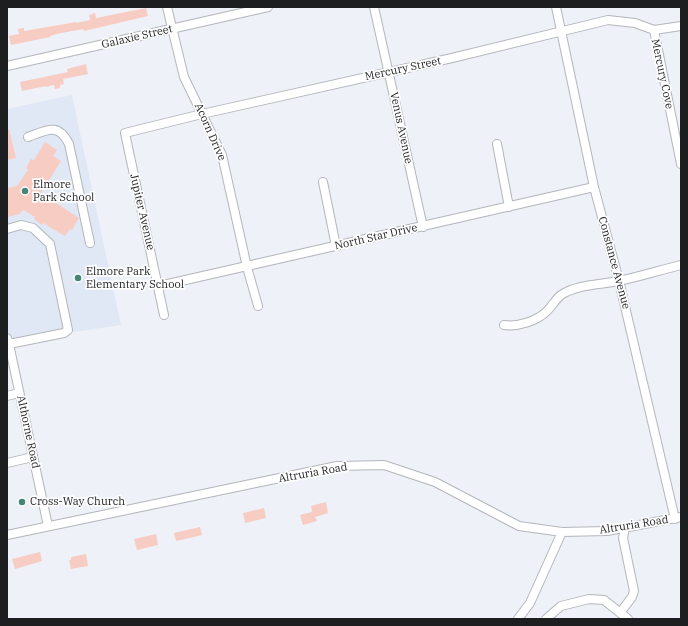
<!DOCTYPE html>
<style>
body{margin:0}
#map{position:relative;width:688px;height:626px;overflow:hidden;background:#eef1f7;font-family:"IBM Plex Serif",serif}
canvas{display:block}
.frame{position:absolute;inset:0;border:8px solid #1d1e20;pointer-events:none}
</style>
<div id="map">
<canvas width="688" height="626"></canvas>
<div class="frame"></div>
</div>
<script>
const context = document.querySelector('canvas').getContext('2d');
context.lineJoin = 'round';
function fillPath(path, color) { context.fillStyle = color; context.fill(path, 'evenodd'); }
function trace(path, color, width, dash) { context.strokeStyle = color; context.lineWidth = width; context.lineCap = dash ? 'butt' : 'round'; context.setLineDash(dash || []); context.stroke(path); }
function label(font, color, halo, rows, align = 'center') {
  context.font = font + ' "IBM Plex Serif",serif'; context.lineWidth = 3.5; context.setLineDash([]); context.textBaseline = 'middle'; context.strokeStyle = halo; context.fillStyle = color; for (const [text, x, y, turn = 0] of rows) {
    context.save(); context.translate(x, y); context.rotate((+turn || 0) * Math.PI / 180); context.textAlign = isNaN(turn) ? turn : align; if (halo) context.strokeText(text, 0, 0); context.fillText(text, 0, 0); context.restore();
  }
}
fillPath(new Path2D(`
 M 72,95 L 121,325 L 13,341 L 7,330 L 7,109 Z`), '#e1e8f5');
fillPath(new Path2D(`
 M 146,8 L 148,16 L 84,31 L 83,29 L 61,33 L 50,36 L 50,37 L 11,45 L 9,36 L 19,34 L 18,29 L 24,28 L 24,31 L 76,22 L 76,23 L 90,20 L 89,15 L 95,13 L 96,18 Z
 M 86,64 L 88,74 L 63,79 L 64,84 L 60,85 L 60,88 L 55,89 L 54,85 L 46,87 L 46,86 L 22,91 L 20,82 L 68,72 L 67,69 Z
 M 7,129 L 9,129 L 16,158 L 7,160 Z
 M 45,142 L 57,150 L 53,156 L 61,161 L 41,193 L 79,218 L 72,230 L 70,229 L 65,236 L 43,223 L 42,225 L 34,219 L 35,217 L 23,210 L 20,214 L 7,217 L 7,188 L 17,186 L 28,170 L 26,168 L 31,159 L 34,160 Z
 M 326,502 L 328,513 L 315,517 L 317,521 L 303,525 L 300,515 L 312,512 L 311,506 Z
 M 264,508 L 266,518 L 245,523 L 243,513 Z
 M 200,527 L 202,535 L 176,541 L 174,533 Z
 M 156,534 L 158,545 L 137,550 L 134,539 Z
 M 40,552 L 42,561 L 15,569 L 12,559 Z
 M 86,554 L 88,566 L 71,569 L 69,560 L 71,560 L 71,557 Z`), '#f7ccc3');
const minor = new Path2D(`
 M 167,7 L 184,77 L 222,155 L 247,267 L 258,306
 M 374,7 L 423,227
 M 556,7 L 594,187 L 619,281 L 675,519
 M 654,30 L 681,164
 M 7,66 L 268,7
 M 28,137 C 47,130 58,122 69,144 L 90,243
 M 497,144 L 509,207
 M 323,182 L 336,246
 M 7,229 L 21,225 L 33,228 L 50,244 L 68,330 L 64,333 L 9,344
 M 159,286 L 594,187
 M 164,315 L 125,133 L 202,114 L 452,58 L 608,20 L 635,23 L 654,30 L 681,26
 M 504,325 C 518,327 537,321 547,311 C 552,306 556,299 561,295 C 578,284 599,285 618,281 C 639,277 660,270 681,265
 M 7,338 L 9,344 L 48,526
 M 7,396 L 19,393
 M 7,463 L 33,457
 M 7,535 L 337,466 L 384,465 L 435,482 L 519,526 L 562,532 L 607,531 L 681,517
 M 620,613 L 632,597 L 634,591 L 623,538 L 625,528
 M 518,619 L 530,603 L 562,532
 M 546,619 L 561,606 L 589,599 L 604,600 L 628,619`);
trace(minor, '#b3b6bb', 10);
trace(minor, '#fff', 8);
for (const [x, y, r, color] of [
 [25,191,4,"#448575"],
 [78,278,4,"#448575"],
 [22,502,4,"#448575"]
]) { const dot = new Path2D(); dot.arc(x, y, r, 0, 2 * Math.PI); context.fillStyle = color; context.fill(dot); trace(dot, '#fefefe', 1.5); }
label('11px', '#1d1e20', '#fefefe', [
 ["Galaxie Street",137,37,-13],
 ["Mercury Street",403,69,-12],
 ["Mercury Cove",662,74,78],
 ["Venus Avenue",401,128,78],
 ["Acorn Drive",210,132,66],
 ["Jupiter Avenue",142,212,77],
 ["North Star Drive",376,237,-13],
 ["Constance Avenue",614,263,75],
 ["Althorne Road",28,432,78],
 ["Altruria Road",313,473,-10],
 ["Altruria Road",634,525,-9]
]);
label('11px', '#1d1e20', '#fefefe', [
 ["Elmore",33,185],
 ["Park School",33,198],
 ["Elmore Park",86,272],
 ["Elementary School",86,285],
 ["Cross-Way Church",30,502]
], 'left');
</script>
